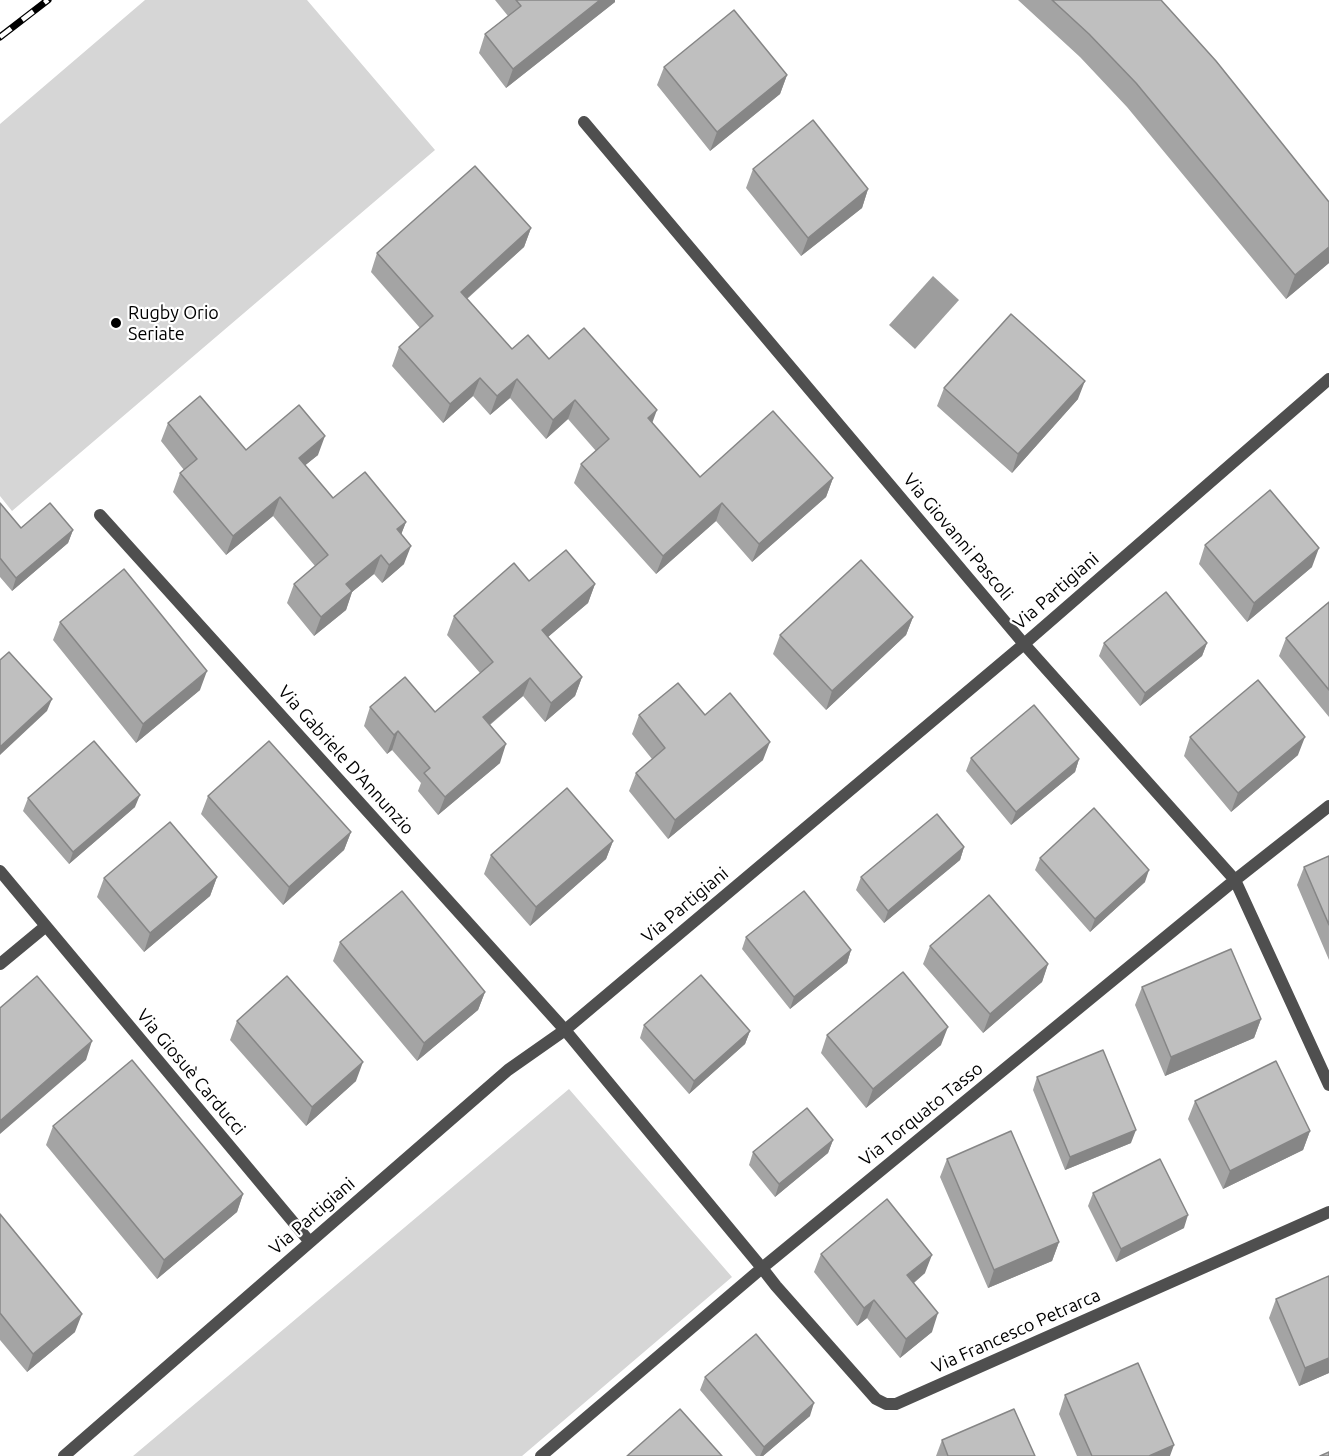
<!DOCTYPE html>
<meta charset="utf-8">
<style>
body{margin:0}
canvas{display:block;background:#fff}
</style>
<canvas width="1329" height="1456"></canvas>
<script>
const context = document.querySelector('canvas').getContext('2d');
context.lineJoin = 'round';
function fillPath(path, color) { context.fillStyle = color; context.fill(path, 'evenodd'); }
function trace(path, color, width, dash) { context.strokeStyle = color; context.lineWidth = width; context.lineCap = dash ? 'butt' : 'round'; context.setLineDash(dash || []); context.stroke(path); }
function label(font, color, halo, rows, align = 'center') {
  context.font = font + ' Ubuntu,sans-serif'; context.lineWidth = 4.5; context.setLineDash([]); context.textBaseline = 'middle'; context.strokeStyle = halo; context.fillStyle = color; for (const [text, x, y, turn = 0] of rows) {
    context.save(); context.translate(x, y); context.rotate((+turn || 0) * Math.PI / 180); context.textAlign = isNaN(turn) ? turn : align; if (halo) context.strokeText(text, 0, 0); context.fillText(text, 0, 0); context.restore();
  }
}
fillPath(new Path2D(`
 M 145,0 L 307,0 L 435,150 L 12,511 L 0,496 L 0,124 Z
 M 569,1089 L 732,1277 L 522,1456 L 133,1456 Z`), '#d6d6d6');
fillPath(new Path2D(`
 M 933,276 L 959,300 L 915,349 L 889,325 Z`), '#9d9d9d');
trace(new Path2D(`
 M 584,122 L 1024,644 L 1235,880 L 1329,1085
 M 100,515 L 565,1030 L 762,1268 L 776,1286 L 876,1399 L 886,1404 L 896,1404 L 1329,1212
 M 0,871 L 309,1241
 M 0,964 L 46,926
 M 64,1456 L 508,1070 L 565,1030 L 1024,644 L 1329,379
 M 541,1456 L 762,1268 L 1235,880 L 1329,806`), '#4f4f4f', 12);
const rail = new Path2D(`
 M 0,37 L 48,0`);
trace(rail, '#000', 7);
trace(rail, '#fff', 4.5, [14]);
fillPath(new Path2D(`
 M 495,0 L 615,0 L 615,2 L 506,88 L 479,53 L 485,34 L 508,16 Z
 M 1018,0 L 1161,0 L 1329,202 L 1329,263 L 1286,299 L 1127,107 L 1080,57 Z
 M 664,67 L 787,75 L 780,94 L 710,151 L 657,85 Z
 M 753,169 L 868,189 L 862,208 L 801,256 L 746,188 Z
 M 531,228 L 524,247 L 467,299 L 512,349 L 549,359 L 652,423 L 700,477 L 833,478 L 826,497 L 752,562 L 716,521 L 656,574 L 574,483 L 581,464 L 596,451 L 568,419 L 546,439 L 510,398 L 490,415 L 473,396 L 443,423 L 392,366 L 399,347 L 420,328 L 371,272 L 377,253 Z
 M 944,388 L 1078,399 L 1012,473 L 937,406 Z
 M 168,423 L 246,450 L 318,455 L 305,465 L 333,498 L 406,522 L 401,534 L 404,564 L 382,583 L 374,574 L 352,592 L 346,610 L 314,636 L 287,603 L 294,584 L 315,566 L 273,516 L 226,555 L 173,492 L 180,473 L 184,470 L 161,441 Z
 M 0,503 L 21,528 L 73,530 L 68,543 L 12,591 L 0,577 Z
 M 1205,545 L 1312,567 L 1247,622 L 1199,564 Z
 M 529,581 L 595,584 L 588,603 L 548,637 L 582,677 L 575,696 L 545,722 L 523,696 L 490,725 L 500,763 L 438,815 L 418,791 L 421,783 L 392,750 L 387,754 L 364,726 L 370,707 L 435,712 L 480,673 L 447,635 L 454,616 Z
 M 1329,602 L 1329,717 L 1279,656 L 1286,638 Z
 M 913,617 L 906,635 L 826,710 L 773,654 L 780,635 Z
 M 60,622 L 200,690 L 136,743 L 53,640 Z
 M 1104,643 L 1207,643 L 1202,656 L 1140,706 L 1099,656 Z
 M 639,715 L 705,715 L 763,760 L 668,839 L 629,791 L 636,773 L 652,759 L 632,734 Z
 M 1190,737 L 1298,755 L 1231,812 L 1184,756 Z
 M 971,758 L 1079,759 L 1075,772 L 1011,825 L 966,771 Z
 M 208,796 L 351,832 L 344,850 L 283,905 L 201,814 Z
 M 28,798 L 135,807 L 69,864 L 23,811 Z
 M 613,841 L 606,859 L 530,926 L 484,874 L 491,855 Z
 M 964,847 L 960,860 L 884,923 L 856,890 L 861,877 Z
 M 1329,856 L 1329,960 L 1297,885 L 1304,867 Z
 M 1040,858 L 1145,882 L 1090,932 L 1035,870 Z
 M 217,877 L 210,896 L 144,952 L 97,897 L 104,878 Z
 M 746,937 L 851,950 L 847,963 L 790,1009 L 742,949 Z
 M 340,942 L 485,992 L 478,1010 L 417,1061 L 333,961 Z
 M 930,946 L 1048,964 L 1042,982 L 983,1033 L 923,964 Z
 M 1142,987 L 1261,1019 L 1254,1038 L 1165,1076 L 1135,1005 Z
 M 237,1021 L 356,1081 L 306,1126 L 230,1040 Z
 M 644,1025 L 750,1031 L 745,1044 L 689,1094 L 640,1038 Z
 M 827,1035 L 941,1045 L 866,1108 L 821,1053 Z
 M 1037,1077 L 1131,1143 L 1065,1170 L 1033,1090 Z
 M 1195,1101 L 1310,1131 L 1303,1150 L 1223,1189 L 1188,1119 Z
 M 53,1126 L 243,1194 L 237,1212 L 157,1279 L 46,1145 Z
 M 833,1140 L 828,1153 L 775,1197 L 749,1165 L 753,1152 Z
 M 947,1159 L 1059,1242 L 1052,1261 L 988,1288 L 940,1177 Z
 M 1093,1193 L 1184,1228 L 1116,1262 L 1088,1206 Z
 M 0,1214 L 75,1332 L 27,1372 L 0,1340 Z
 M 821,1254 L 925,1273 L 914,1283 L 932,1332 L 900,1358 L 867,1318 L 857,1326 L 814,1272 Z
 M 1276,1299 L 1329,1373 L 1299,1386 L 1269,1318 Z
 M 705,1377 L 810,1416 L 763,1456 L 756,1456 L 700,1390 Z
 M 1065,1395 L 1170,1456 L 1077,1456 L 1059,1414 Z
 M 942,1440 L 1035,1456 L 936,1456 Z`), '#a4a4a4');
fillPath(new Path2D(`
 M 600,0 L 615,0 L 615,2 L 506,88 L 513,69 Z
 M 787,75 L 780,94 L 710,151 L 717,132 Z
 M 868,189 L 862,208 L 801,256 L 808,238 Z
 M 531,228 L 524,247 L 454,310 L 461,292 Z
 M 1329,247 L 1329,263 L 1286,299 L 1295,275 Z
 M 480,378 L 473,396 L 443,423 L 450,404 Z
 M 517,379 L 510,398 L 490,415 L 497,396 Z
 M 1085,381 L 1078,399 L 1012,473 L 1018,454 Z
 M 575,400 L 568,419 L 546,439 L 553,420 Z
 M 657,410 L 650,429 L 648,418 Z
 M 325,436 L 318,455 L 292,476 L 299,458 Z
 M 833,478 L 826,497 L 752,562 L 759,544 Z
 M 280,497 L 273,516 L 226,555 L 233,536 Z
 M 722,503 L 716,521 L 656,574 L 663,556 Z
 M 406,522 L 399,540 L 397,529 Z
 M 73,530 L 68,543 L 12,591 L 16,578 Z
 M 411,546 L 404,564 L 382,583 L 389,565 Z
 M 1319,548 L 1312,567 L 1247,622 L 1254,603 Z
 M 381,555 L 374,574 L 352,592 L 346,610 L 314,636 L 321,617 L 346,584 Z
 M 595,584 L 588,603 L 535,648 L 542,630 Z
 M 913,617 L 906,635 L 826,710 L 832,691 Z
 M 1207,643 L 1202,656 L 1140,706 L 1145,693 Z
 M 207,671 L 200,690 L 136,743 L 143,724 Z
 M 582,677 L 575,696 L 545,722 L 551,703 Z
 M 530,678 L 523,696 L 476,736 L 483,717 Z
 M 52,699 L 47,711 L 0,755 L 0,747 Z
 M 398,731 L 392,750 L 387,754 L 394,735 Z
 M 1305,737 L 1298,755 L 1231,812 L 1238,793 Z
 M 770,742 L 763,760 L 668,839 L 675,820 Z
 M 506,744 L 500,763 L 438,815 L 445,797 Z
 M 1079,759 L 1075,772 L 1011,825 L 1016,812 Z
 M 140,795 L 135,807 L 69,864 L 73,852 Z
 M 351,832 L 344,850 L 283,905 L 289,887 Z
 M 613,841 L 606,859 L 530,926 L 536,907 Z
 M 964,847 L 960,860 L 884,923 L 888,911 Z
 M 1149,870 L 1145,882 L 1090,932 L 1095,919 Z
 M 217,877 L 210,896 L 144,952 L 150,933 Z
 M 851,950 L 847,963 L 790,1009 L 794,997 Z
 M 1048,964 L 1042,982 L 983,1033 L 990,1014 Z
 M 485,992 L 478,1010 L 417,1061 L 424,1043 Z
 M 1261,1019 L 1254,1038 L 1165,1076 L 1171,1057 Z
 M 948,1027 L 941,1045 L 866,1108 L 873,1089 Z
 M 750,1031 L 745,1044 L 689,1094 L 694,1081 Z
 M 92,1041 L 86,1060 L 0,1134 L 0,1121 Z
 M 363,1062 L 356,1081 L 306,1126 L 312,1107 Z
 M 1136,1130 L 1131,1143 L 1065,1170 L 1070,1157 Z
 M 1310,1131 L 1303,1150 L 1223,1189 L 1230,1171 Z
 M 833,1140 L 828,1153 L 775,1197 L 779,1184 Z
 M 243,1194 L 237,1212 L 157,1279 L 164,1260 Z
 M 1188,1215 L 1184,1228 L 1116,1262 L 1121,1249 Z
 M 1059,1242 L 1052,1261 L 988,1288 L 994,1270 Z
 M 932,1255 L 925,1273 L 900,1294 L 907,1275 Z
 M 874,1300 L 867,1318 L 857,1326 L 864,1308 Z
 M 938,1313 L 932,1332 L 900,1358 L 906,1339 Z
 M 82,1314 L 75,1332 L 27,1372 L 33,1354 Z
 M 1329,1358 L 1329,1373 L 1299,1386 L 1305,1368 Z
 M 814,1403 L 810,1416 L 763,1456 L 760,1456 L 764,1447 Z
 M 1174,1445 L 1170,1456 L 1149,1456 Z`), '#868686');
const building = new Path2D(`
 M 516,0 L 600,0 L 513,69 L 485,34 L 521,6 Z
 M 1052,0 L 1161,0 L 1216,61 L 1329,202 L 1329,247 L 1295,275 L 1136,83 L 1089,34 Z
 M 734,10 L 787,75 L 717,132 L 664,67 Z
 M 813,120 L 868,189 L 808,238 L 753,169 Z
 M 475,166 L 531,228 L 461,292 L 512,349 L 528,335 L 549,359 L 584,328 L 657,410 L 648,418 L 700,477 L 773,411 L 833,478 L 759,544 L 722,503 L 663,556 L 581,464 L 609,439 L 575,400 L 553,420 L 517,379 L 497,396 L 480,378 L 450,404 L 399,347 L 433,316 L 377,253 Z
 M 1011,314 L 1085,381 L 1018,454 L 944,388 Z
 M 200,396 L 246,450 L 299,405 L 325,436 L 299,458 L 333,498 L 365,472 L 406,522 L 397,529 L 411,546 L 389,565 L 381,555 L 346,584 L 352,591 L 321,617 L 294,584 L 328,555 L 280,497 L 233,536 L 180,473 L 197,459 L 168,423 Z
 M 1270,490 L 1319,548 L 1254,603 L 1205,545 Z
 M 0,503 L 21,528 L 50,503 L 73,530 L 16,578 L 0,558 Z
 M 566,550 L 595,584 L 542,630 L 582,677 L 551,703 L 530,678 L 483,717 L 506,744 L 445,797 L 424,773 L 430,768 L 398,731 L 394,735 L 370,707 L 405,677 L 435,712 L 493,662 L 454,616 L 514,563 L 529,581 Z
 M 861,560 L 913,617 L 832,691 L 780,635 Z
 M 124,569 L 207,671 L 143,724 L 60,622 Z
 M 1166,592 L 1207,643 L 1145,693 L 1104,643 Z
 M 1329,602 L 1329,690 L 1286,638 Z
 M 9,652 L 52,699 L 0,747 L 0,660 Z
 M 1258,680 L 1305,737 L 1238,793 L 1190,737 Z
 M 678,683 L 705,715 L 730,693 L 770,742 L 675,820 L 636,773 L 665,748 L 639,715 Z
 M 1034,705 L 1079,759 L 1016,812 L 971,758 Z
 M 94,741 L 140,795 L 73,852 L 28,798 Z
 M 269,741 L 351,832 L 289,887 L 208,796 Z
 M 567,788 L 613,841 L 536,907 L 491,855 Z
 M 1094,808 L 1149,870 L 1095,919 L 1040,858 Z
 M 937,814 L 964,847 L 888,911 L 861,877 Z
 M 170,822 L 217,877 L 150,933 L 104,878 Z
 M 1329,856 L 1329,925 L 1304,867 Z
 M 402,891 L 485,992 L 424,1043 L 340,942 Z
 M 804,891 L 851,950 L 794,997 L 746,937 Z
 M 989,895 L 1048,964 L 990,1014 L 930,946 Z
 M 1231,949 L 1261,1019 L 1171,1057 L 1142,987 Z
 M 903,972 L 948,1027 L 873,1089 L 827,1035 Z
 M 701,975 L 750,1031 L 694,1081 L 644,1025 Z
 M 37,976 L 92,1041 L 0,1121 L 0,1008 Z
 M 287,976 L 363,1062 L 312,1107 L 237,1021 Z
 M 1103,1050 L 1136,1130 L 1070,1157 L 1037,1077 Z
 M 132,1060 L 243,1194 L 164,1260 L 53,1126 Z
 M 1276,1061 L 1310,1131 L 1230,1171 L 1195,1101 Z
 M 807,1108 L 833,1140 L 779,1184 L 753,1152 Z
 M 1011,1131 L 1059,1242 L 994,1270 L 947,1159 Z
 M 1160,1159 L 1188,1215 L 1121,1249 L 1093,1193 Z
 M 887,1199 L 932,1255 L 907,1275 L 938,1313 L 906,1339 L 874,1300 L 864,1308 L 821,1254 Z
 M 0,1214 L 82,1314 L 33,1354 L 0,1313 Z
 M 1329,1276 L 1329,1358 L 1305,1368 L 1276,1299 Z
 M 756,1334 L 814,1403 L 764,1447 L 705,1377 Z
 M 1138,1363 L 1174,1445 L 1149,1456 L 1092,1456 L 1065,1395 Z
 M 680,1409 L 722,1456 L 627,1456 Z
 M 1014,1409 L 1035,1456 L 948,1456 L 942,1440 Z
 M 1329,1452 L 1329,1456 L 1320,1456 Z`);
fillPath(building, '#bfbfbf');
trace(building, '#868686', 1.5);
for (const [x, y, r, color] of [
 [116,323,6,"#000"]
]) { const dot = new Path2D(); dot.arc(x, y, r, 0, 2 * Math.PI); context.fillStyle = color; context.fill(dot); trace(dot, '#fff', 2); }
label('18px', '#000', '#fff', [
 ["Rugby Orio",128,313],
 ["Seriate",128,334]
], 'left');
label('18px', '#000', '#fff', [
 ["Via Giovanni Pascoli",958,537,50],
 ["Via Partigiani",1056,591,-41],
 ["Via Gabriele D'Annunzio",346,760,48],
 ["Via Partigiani",685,905,-40],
 ["Via Giosuè Carducci",191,1072,50],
 ["Via Torquato Tasso",921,1114,-39],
 ["Via Partigiani",312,1216,-41],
 ["Via Francesco Petrarca",1016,1331,-24]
]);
</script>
